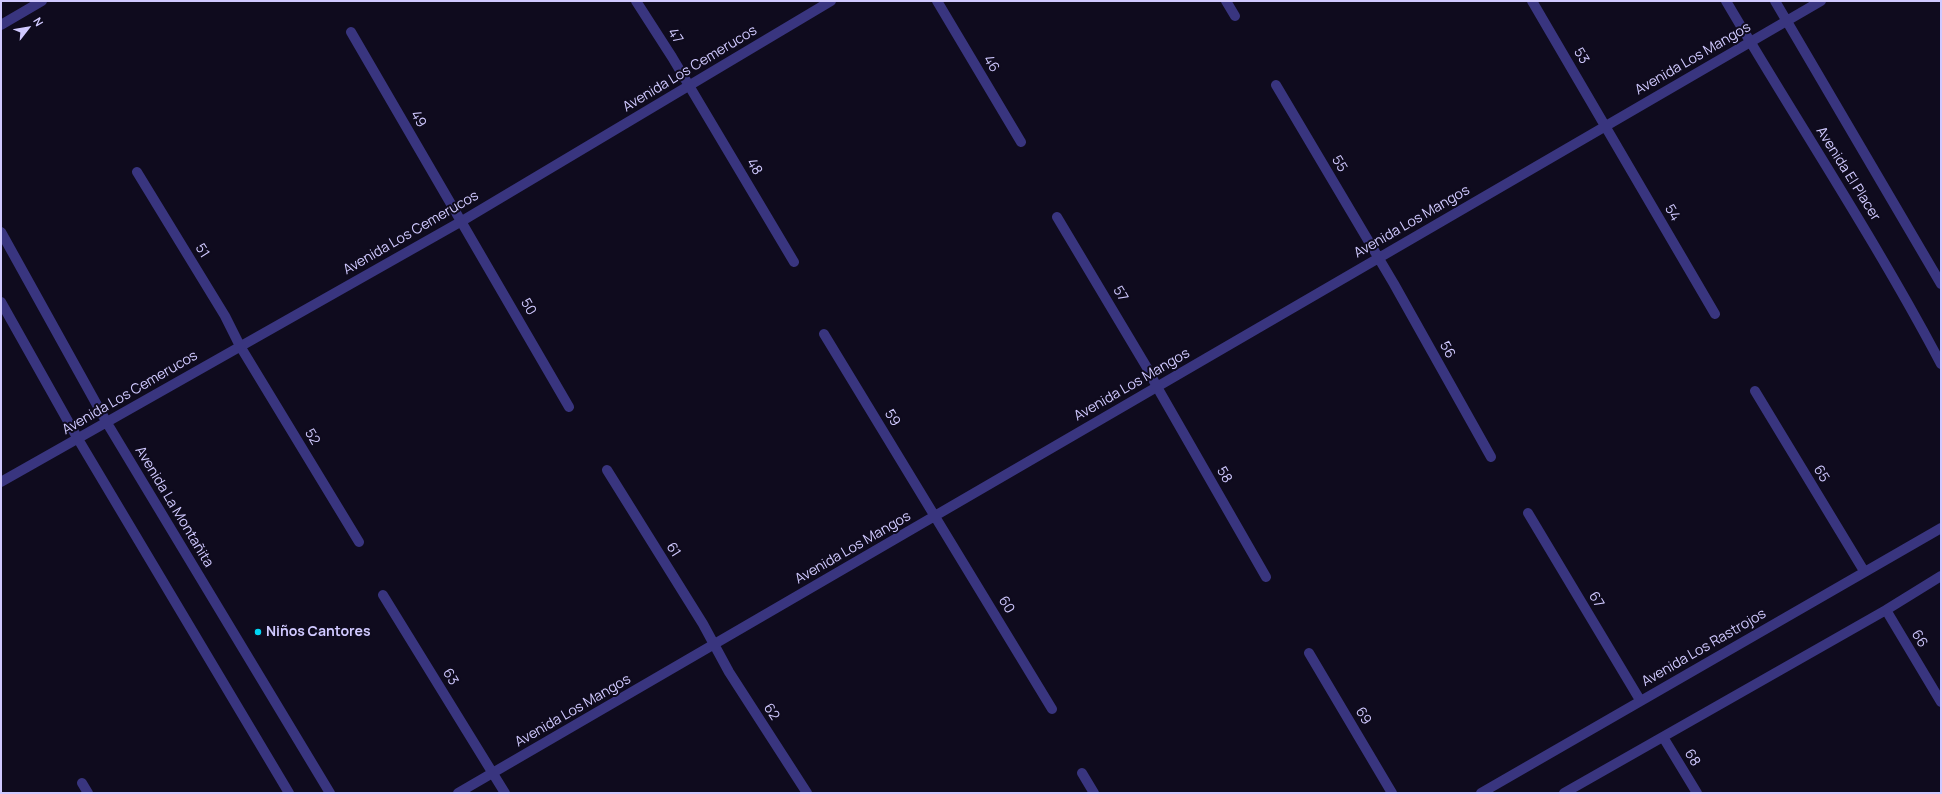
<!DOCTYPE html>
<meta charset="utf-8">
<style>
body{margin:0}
#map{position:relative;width:1942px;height:794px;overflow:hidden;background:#0f0b1e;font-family:Manrope,sans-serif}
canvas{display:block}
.frame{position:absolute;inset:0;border:2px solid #d0c9ff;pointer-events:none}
.north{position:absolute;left:8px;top:8px;width:40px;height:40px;-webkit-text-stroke:3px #0f0b1e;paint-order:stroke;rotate:59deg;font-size:11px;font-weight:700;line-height:16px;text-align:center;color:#d0c9ff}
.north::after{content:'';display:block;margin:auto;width:14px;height:18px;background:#d0c9ff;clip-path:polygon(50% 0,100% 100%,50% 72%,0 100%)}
</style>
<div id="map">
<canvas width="1942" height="794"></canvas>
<div class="frame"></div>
<div class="north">N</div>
</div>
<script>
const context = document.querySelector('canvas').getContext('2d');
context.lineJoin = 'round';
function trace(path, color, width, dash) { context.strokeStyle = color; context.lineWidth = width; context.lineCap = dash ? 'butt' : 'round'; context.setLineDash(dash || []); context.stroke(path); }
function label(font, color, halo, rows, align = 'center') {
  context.font = font + ' Manrope,sans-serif'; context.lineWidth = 4; context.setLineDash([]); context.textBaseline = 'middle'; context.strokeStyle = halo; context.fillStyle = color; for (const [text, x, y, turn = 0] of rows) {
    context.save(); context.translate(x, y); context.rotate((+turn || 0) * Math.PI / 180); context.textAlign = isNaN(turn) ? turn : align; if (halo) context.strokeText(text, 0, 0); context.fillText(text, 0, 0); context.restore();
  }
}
trace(new Path2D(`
 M 636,1 L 672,57 L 794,262
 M 937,1 L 1021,142
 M 1226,1 L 1235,16
 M 1532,1 L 1715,314
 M 1726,1 C 1797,122 1875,239 1941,364
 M 1775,1 L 1941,284
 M 1,25 L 42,1
 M 351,32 L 569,407
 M 1276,85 L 1394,284 L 1491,457
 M 137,172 L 225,316 L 240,346 L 359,542
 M 1057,217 L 1146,366 L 1157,387 L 1266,577
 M 1,232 L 107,423 L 330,793
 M 1,302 L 78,439 L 289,793
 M 824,334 L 1052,709
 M 1755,391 L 1864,571
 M 607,470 L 703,624 L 729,672 L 807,793
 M 1,482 L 462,221 L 831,1
 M 1528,513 L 1640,700
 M 383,595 L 505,793
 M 1886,610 L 1941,702
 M 1309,653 L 1392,793
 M 1663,737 L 1697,793
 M 1082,773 L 1094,793
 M 82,783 L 88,793
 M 458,793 L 1821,1
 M 1481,793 L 1941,528
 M 1564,793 L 1886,610 L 1941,576`), '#39357f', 10);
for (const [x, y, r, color] of [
 [258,632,4,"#00d6f4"]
]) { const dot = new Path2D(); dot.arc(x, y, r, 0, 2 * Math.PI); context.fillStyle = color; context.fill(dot); trace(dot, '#0f0b1e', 1.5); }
label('14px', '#d0c9ff', '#0f0b1e', [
 ["47",675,36,57],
 ["53",1581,56,59],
 ["Avenida Los Mangos",1693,59,-30],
 ["46",991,64,59],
 ["Avenida Los Cemerucos",690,69,-31],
 ["49",418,119,60],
 ["55",1339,164,59],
 ["48",754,167,59],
 ["Avenida El Placer",1848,174,58],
 ["54",1672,213,59],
 ["Avenida Los Mangos",1412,222,-30],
 ["Avenida Los Cemerucos",411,233,-30],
 ["51",202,251,58],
 ["57",1120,294,59],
 ["50",528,307,60],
 ["56",1447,350,61],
 ["Avenida Los Mangos",1132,385,-30],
 ["Avenida Los Cemerucos",130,393,-30],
 ["59",892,418,58],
 ["52",312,437,59],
 ["65",1821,474,59],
 ["58",1224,475,60],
 ["Avenida La Montañita",174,507,59],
 ["Avenida Los Mangos",853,548,-30],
 ["61",673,550,58],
 ["67",1596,600,59],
 ["60",1006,605,59],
 ["66",1919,639,59],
 ["Avenida Los Rastrojos",1704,648,-30],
 ["63",450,677,59],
 ["Avenida Los Mangos",573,711,-30],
 ["62",771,712,57],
 ["69",1363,716,59],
 ["68",1692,758,59]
]);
label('bold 14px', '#d0c9ff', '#0f0b1e', [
 ["Niños Cantores",266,632]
], 'left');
</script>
